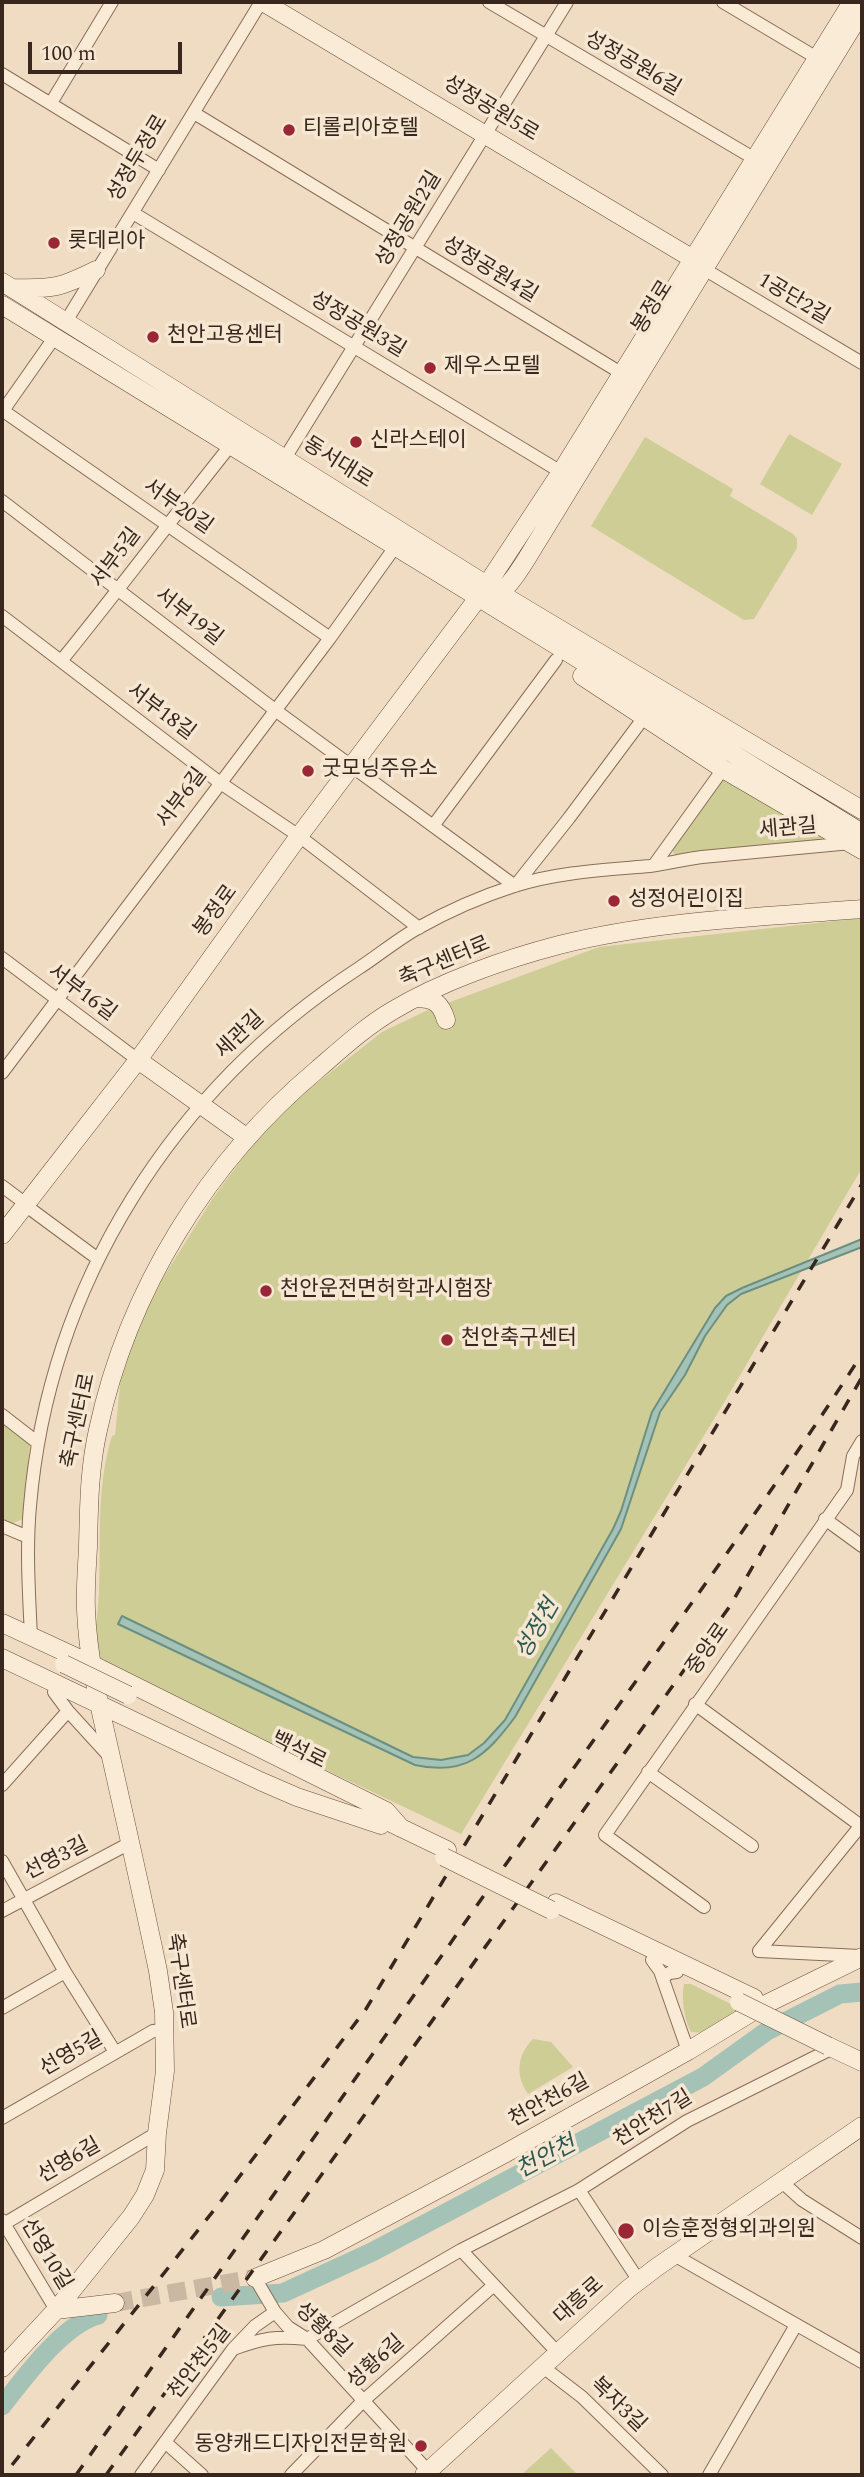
<!DOCTYPE html>
<meta charset="utf-8">
<style>
body{margin:0}
#map{position:relative;width:864px;height:2477px;overflow:hidden;background:#efdcc3;font-family:Spectral,serif}
canvas{display:block}
.frame{position:absolute;inset:0;border:4px solid #39271e;pointer-events:none}
.scale{position:absolute;left:28px;top:42px;width:154px;height:32px;box-sizing:border-box;border:4px solid #39271e;border-top:0;padding-left:9px;font-size:21px;line-height:24px;white-space:nowrap;color:#39271e;-webkit-text-stroke:5px #f6e7d2;paint-order:stroke}
</style>
<div id="map">
<canvas width="864" height="2477"></canvas>
<div class="frame"></div>
<div class="scale">100 m</div>
</div>
<script>
const context = document.querySelector('canvas').getContext('2d');
context.lineJoin = 'round';
function fillPath(path, color) { context.fillStyle = color; context.fill(path, 'evenodd'); }
function trace(path, color, width, dash) { context.strokeStyle = color; context.lineWidth = width; context.lineCap = dash ? 'butt' : 'round'; context.setLineDash(dash || []); context.stroke(path); }
function label(font, color, halo, rows, align = 'center') {
  context.font = font + ' Spectral,"Noto Sans KR",serif'; context.lineWidth = 7; context.setLineDash([]); context.textBaseline = 'middle'; context.strokeStyle = halo; context.fillStyle = color; for (const [text, x, y, turn = 0] of rows) {
    context.save(); context.translate(x, y); context.rotate((+turn || 0) * Math.PI / 180); context.textAlign = isNaN(turn) ? turn : align; if (halo) context.strokeText(text, 0, 0); context.fillText(text, 0, 0); context.restore();
  }
}
fillPath(new Path2D(`
 M 789,434 L 842,464 L 812,515 L 760,484 Z
 M 645,437 L 733,489 L 730,496 L 793,534 L 797,539 L 797,548 L 754,619 L 744,620 L 591,526 Z
 M 724,777 L 820,835 L 823,840 L 677,858 L 672,850 L 673,846 Z
 M 862,918 L 862,1168 L 725,1401 L 461,1834 L 92,1659 C 94,1637 98,1615 99,1593 C 101,1541 96,1487 112,1436 L 115,1435 L 121,1376 L 146,1305 L 213,1198 L 250,1148 L 299,1097 L 382,1032 L 426,1011 L 599,947 Z
 M 2,1422 L 30,1445 L 23,1519 L 13,1523 L 2,1518 Z
 M 684,1984 L 691,1984 L 739,2008 L 740,2012 L 706,2033 L 691,2032 C 684,2019 681,1998 684,1984 Z
 M 533,2039 L 551,2042 L 573,2067 L 528,2094 C 515,2075 517,2055 533,2039 Z
 M 551,2448 L 578,2475 L 521,2475 Z`), '#cecd96');
const water = new Path2D(`
 M 862,1239 L 862,1247 L 741,1294 L 727,1305 L 705,1336 L 685,1375 L 660,1412 L 621,1529 L 515,1717 C 486,1756 465,1776 415,1765 L 118,1624 L 122,1616 L 413,1757 L 441,1760 L 468,1755 L 484,1743 L 505,1720 L 613,1529 L 621,1511 L 652,1412 L 715,1308 L 726,1296 L 742,1288 Z`);
fillPath(water, '#a5c2b6');
trace(water, '#6b9083', 2);
trace(new Path2D(`
 M 221,2297 L 283,2293 L 372,2252 L 703,2077 L 767,2031 L 840,1994 L 862,1992
 M 2,2406 C 25,2377 62,2325 98,2315`), '#a5c2b6', 19);
trace(new Path2D(`
 M 115,2303 L 255,2278`), '#cbb8a2', 18, [18, 9]);
const street = new Path2D(`
 M 489,2 L 755,159
 M 723,2 L 817,58
 M 2,74 L 159,170
 M 51,103 L 112,2
 M 194,113 L 621,373
 M 133,213 L 561,472
 M 704,269 L 862,363
 M 65,323 L 261,2
 M 2,410 L 330,638
 M 2,412 L 54,338
 M 285,458 L 567,2
 M 2,501 L 275,710 L 515,886 L 569,818 L 645,716
 M 2,616 L 219,782 L 299,836 L 419,928
 M 61,661 C 119,590 173,517 230,446
 M 433,826 L 556,660
 M 654,865 L 723,769
 M 2,958 L 138,1060
 M 2,1073 L 330,638 L 395,547
 M 2,1186 L 26,1204
 M 25,1205 L 98,1259
 M 2,1415 L 38,1443
 M 825,1519 L 862,1546
 M 2,1526 L 28,1537
 M 31,1637 C 29,1593 26,1550 30,1506 C 49,1283 173,1089 359,968 C 379,955 398,939 418,928 C 448,911 483,896 514,886 C 558,872 604,870 650,866 C 667,864 684,859 702,857 C 751,852 801,848 851,843
 M 54,1692 L 68,1711 L 109,1756
 M 695,1704 L 861,1826
 M 648,1772 L 752,1846
 M 2,1785 L 68,1711
 M 2,1861 L 65,1972 L 115,2052
 M 704,1907 L 605,1835 L 847,1490 L 853,1456 L 862,1441
 M 2,1911 L 130,1843
 M 759,1951 L 862,1824
 M 759,1951 L 860,1956
 M 652,1960 L 660,1971 L 688,2051
 M 663,1978 L 669,1973 L 677,1972
 M 2,2008 L 65,1972
 M 2,2118 L 153,2031 L 163,2030
 M 782,2182 L 802,2200 L 862,2238
 M 579,2190 L 639,2281
 M 2,2220 L 56,2310
 M 2,2225 L 157,2133
 M 461,2250 L 558,2353
 M 674,2255 L 862,2362
 M 275,2312 L 288,2327 L 307,2339 L 428,2471
 M 233,2349 C 263,2338 275,2336 307,2339 L 461,2250 L 579,2190 L 687,2121 L 833,2048
 M 543,2367 L 582,2397 L 662,2475
 M 165,2442 L 202,2475
 M 141,2475 L 233,2349 L 255,2326 L 275,2312 L 255,2278
 M 291,2475 L 363,2401 L 494,2285
 M 709,2475 L 796,2325`);
const secondary = new Path2D(`
 M 263,2 L 693,259
 M 2,282 L 501,594 L 862,810
 M 13,288 C 53,289 60,288 96,270
 M 2,305 L 862,833
 M 492,600 C 513,585 526,559 540,537 L 862,11
 M 582,676 L 723,769 L 862,850
 M 418,998 C 436,999 441,1004 446,1020
 M 138,1060 L 246,1137
 M 2,1235 L 138,1060 L 299,836 L 478,598 L 561,472 L 852,2
 M 2,1623 L 93,1665 L 386,1811 L 401,1828
 M 2,1658 L 260,1781 L 297,1797 L 381,1825
 M 391,1823 L 447,1850
 M 556,1903 L 754,1998
 M 828,2046 L 862,2062
 M 255,2278 L 324,2250 L 504,2154 L 688,2051 L 762,2006 L 862,1957
 M 56,2310 L 115,2303
 M 2,2368 L 56,2310 L 131,2217 L 145,2195 L 155,2170 L 157,2133 L 165,2071 L 164,2012 L 158,1971 C 143,1899 127,1828 111,1757 C 100,1708 88,1660 86,1610 C 85,1589 87,1568 88,1547 C 89,1508 89,1469 98,1430 C 128,1290 208,1161 318,1069 C 341,1049 365,1027 392,1011 C 440,982 505,959 559,945 C 658,920 761,917 862,909
 M 424,2475 L 628,2289 L 657,2267 L 862,2126`);
trace(street, '#8a6d59', 14);
trace(secondary, '#6b4e3c', 19);
trace(street, '#faebd6', 12);
trace(secondary, '#faebd6', 18);
trace(new Path2D(`
 M 12,2465 L 218,2205 L 366,2009 L 862,1184
 M 76,2475 C 235,2250 393,2025 551,1800 C 656,1652 764,1506 862,1354
 M 106,2475 L 730,1606 L 862,1377`), '#39271e', 3.5, [12, 12]);
const secondaryBridge = new Path2D(`
 M 64,1664 L 128,1695
 M 444,1857 L 551,1910
 M 739,2002 L 828,2046`);
trace(secondaryBridge, '#6b4e3c', 19, []);
trace(secondaryBridge, '#faebd6', 18);
for (const [x, y, r, color] of [
 [289,130,7,"#9a2736"],
 [54,243,7,"#9a2736"],
 [153,337,7,"#9a2736"],
 [430,368,7,"#9a2736"],
 [356,442,7,"#9a2736"],
 [308,771,7,"#9a2736"],
 [614,901,7,"#9a2736"],
 [266,1291,7,"#9a2736"],
 [447,1340,7,"#9a2736"],
 [626,2231,9,"#9a2736"],
 [421,2446,7,"#9a2736"]
]) { const dot = new Path2D(); dot.arc(x, y, r, 0, 2 * Math.PI); context.fillStyle = color; context.fill(dot); trace(dot, '#f6e7d2', 2.5); }
label('21px', '#39271e', '#f6e7d2', [
 ["성정공원6길",632,65,30],
 ["성정공원5로",490,110,31],
 ["성정두정로",139,159,-59],
 ["성정공원2길",410,220,-59],
 ["성정공원4길",489,271,31],
 ["1공단2길",793,300,31],
 ["봉정로",654,308,-58],
 ["성정공원3길",357,326,31],
 ["동서대로",337,464,32],
 ["서부20길",177,508,35],
 ["서부5길",117,559,-53],
 ["서부19길",188,618,38],
 ["서부18길",160,713,37],
 ["서부6길",183,799,-53],
 ["세관길",788,830,-5],
 ["봉정로",217,912,-54],
 ["축구센터로",445,963,-23],
 ["서부16길",81,994,37],
 ["세관길",241,1036,-44],
 ["축구센터로",80,1421,-78],
 ["중앙로",709,1650,-55],
 ["백석로",298,1752,26],
 ["선영3길",57,1860,-27],
 ["축구센터로",179,1981,82],
 ["선영5길",72,2055,-30],
 ["천안천6길",550,2102,-29],
 ["천안천7길",654,2120,-32],
 ["선영6길",70,2162,-30],
 ["선영10길",45,2255,59],
 ["대흥로",580,2302,-42],
 ["성황8길",322,2331,44],
 ["천안천5길",201,2363,-52],
 ["성황6길",377,2363,-42],
 ["복자3길",617,2406,44]
]);
label('21px', '#39271e', '#f6e7d2', [
 ["티롤리아호텔",303,130],
 ["롯데리아",68,243],
 ["천안고용센터",167,337],
 ["제우스모텔",444,368],
 ["신라스테이",370,442],
 ["굿모닝주유소",322,771],
 ["성정어린이집",628,901],
 ["천안운전면허학과시험장",280,1291],
 ["천안축구센터",461,1340],
 ["이승훈정형외과의원",642,2231],
 ["동양캐드디자인전문학원",407,2446,"right"]
], 'left');
label('italic 23px', '#2c5951', '#f6e7d2', [
 ["성정천",539,1630,-60],
 ["천안천",547,2159,-28]
]);
</script>
